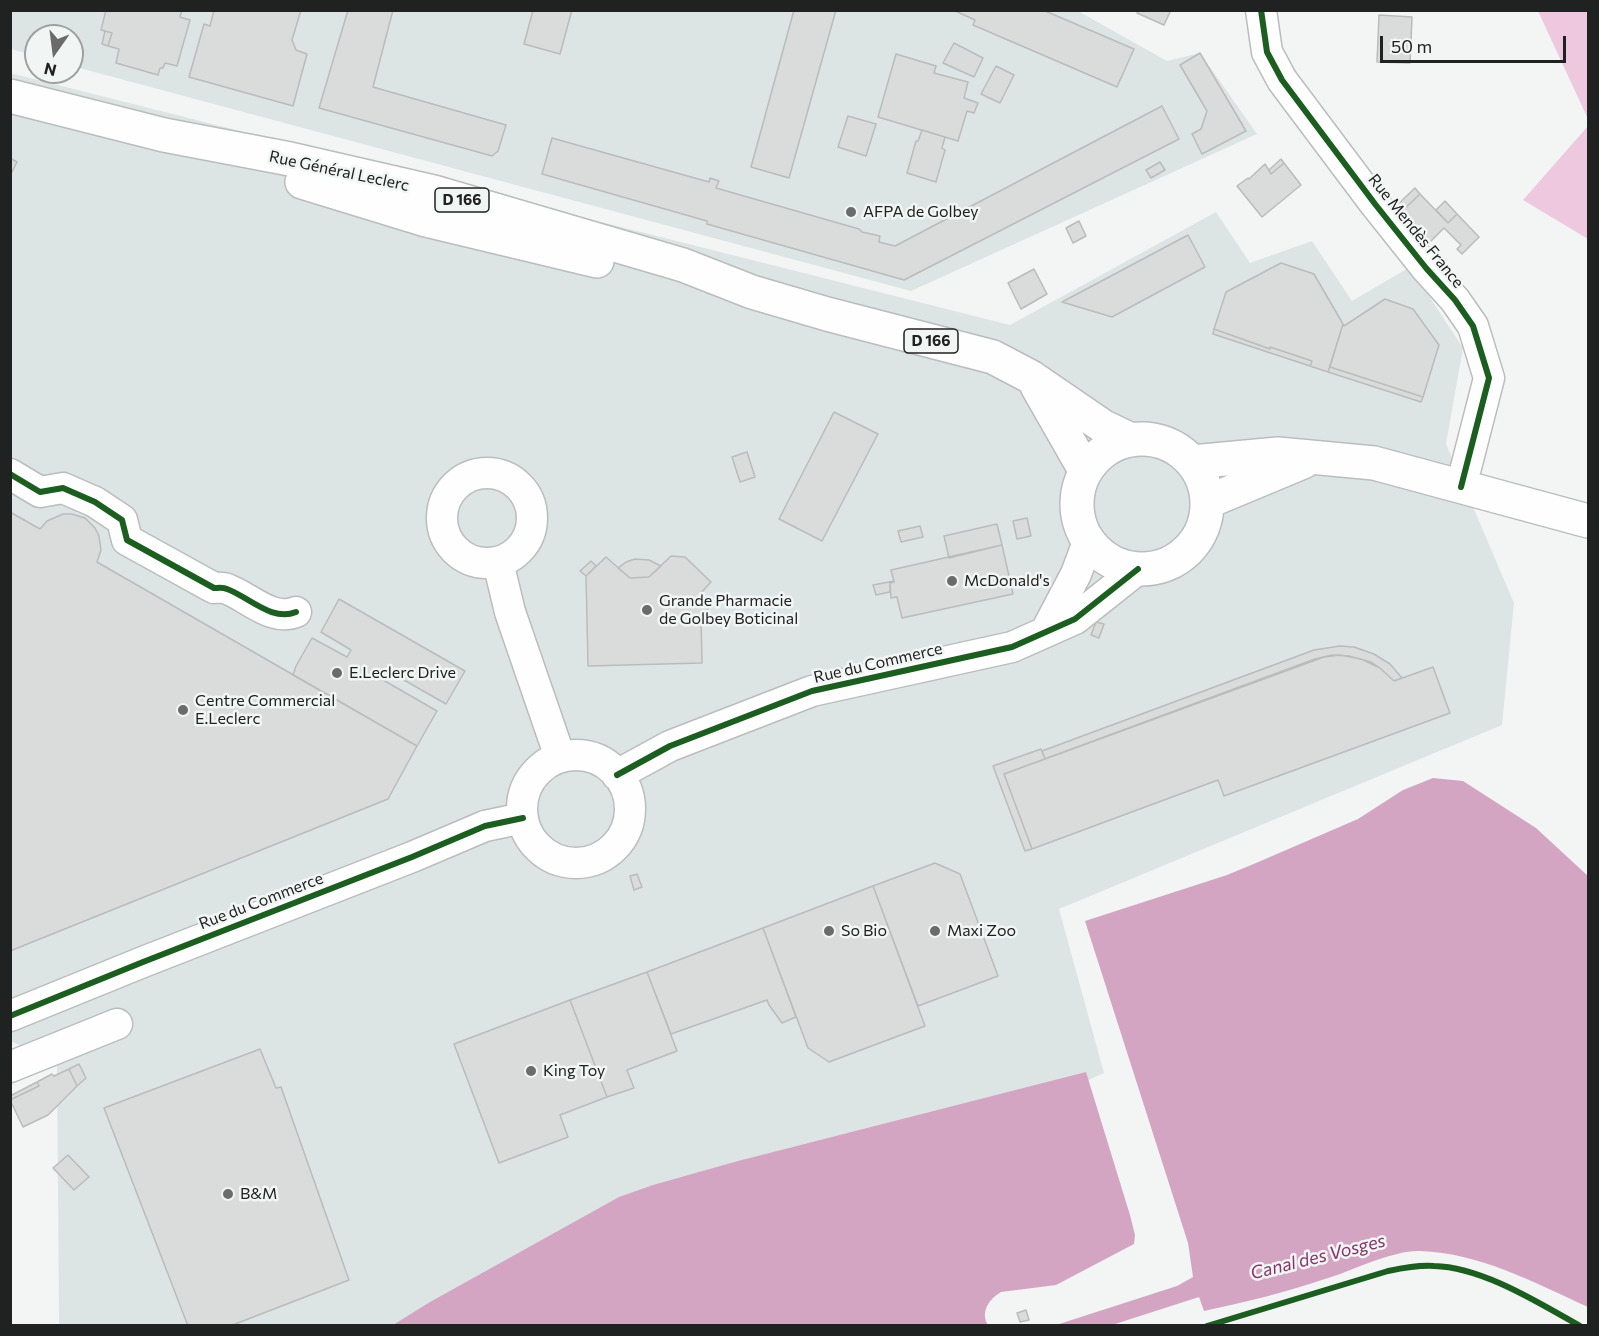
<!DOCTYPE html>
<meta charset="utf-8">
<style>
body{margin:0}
#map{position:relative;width:1599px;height:1336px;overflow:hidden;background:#f2f5f4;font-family:Commissioner,sans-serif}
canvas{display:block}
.frame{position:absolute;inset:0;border:12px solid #202121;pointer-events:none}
.north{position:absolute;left:24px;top:24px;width:60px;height:60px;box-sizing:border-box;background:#f1f6f5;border:2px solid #9da1a0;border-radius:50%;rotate:194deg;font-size:16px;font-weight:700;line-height:24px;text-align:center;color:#202121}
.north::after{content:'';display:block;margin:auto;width:21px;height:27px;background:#6a6b6b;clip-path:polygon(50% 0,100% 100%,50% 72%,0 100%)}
.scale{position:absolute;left:1380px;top:36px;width:186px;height:27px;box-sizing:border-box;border:3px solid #202121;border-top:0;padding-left:8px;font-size:18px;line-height:21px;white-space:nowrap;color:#202121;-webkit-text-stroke:4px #f1f6f5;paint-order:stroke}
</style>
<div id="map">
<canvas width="1599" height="1336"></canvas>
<div class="frame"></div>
<div class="north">N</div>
<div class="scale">50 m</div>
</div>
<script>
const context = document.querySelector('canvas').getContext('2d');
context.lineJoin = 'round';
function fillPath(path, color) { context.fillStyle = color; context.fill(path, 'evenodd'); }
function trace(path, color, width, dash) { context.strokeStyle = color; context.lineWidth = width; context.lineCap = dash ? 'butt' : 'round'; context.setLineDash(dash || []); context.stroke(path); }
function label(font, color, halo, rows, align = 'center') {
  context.font = font + ' Commissioner,sans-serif'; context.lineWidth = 5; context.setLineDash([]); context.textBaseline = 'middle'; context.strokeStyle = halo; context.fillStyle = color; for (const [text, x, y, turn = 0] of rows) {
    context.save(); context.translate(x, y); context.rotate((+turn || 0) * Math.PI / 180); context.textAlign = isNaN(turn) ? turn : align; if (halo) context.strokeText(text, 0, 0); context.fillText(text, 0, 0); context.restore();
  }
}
fillPath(new Path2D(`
 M 10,11 L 1078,11 L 1167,61 L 1200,53 L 1257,134 L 911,291 L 72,66 L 72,36 L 36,36 L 36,56 L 11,49 Z
 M 10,73 L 1010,325 L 1216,212 L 1250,263 L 1312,241 L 1352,301 L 1410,267 L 1463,348 L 1446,444 L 1514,603 L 1502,725 L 1059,909 L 1104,1073 L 545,1325 L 59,1325 L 57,1062 L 10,1041 Z`), '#dde5e4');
fillPath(new Path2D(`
 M 1538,11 L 1588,11 L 1588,119 Z
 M 1588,126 L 1588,239 L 1523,200 Z`), '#eec8df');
fillPath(new Path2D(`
 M 1433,778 L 1463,781 L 1536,828 L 1588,876 L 1588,1307 C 1535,1283 1480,1253 1420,1251 C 1393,1250 1354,1270 1328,1278 C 1287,1292 1246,1302 1204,1311 L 1199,1297 L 1112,1325 L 1056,1325 L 1177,1286 L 1193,1277 L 1188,1243 L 1085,921 L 1227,875 L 1256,863 L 1358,819 L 1403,790 Z
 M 1086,1072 L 1130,1215 L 1135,1235 L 1134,1244 L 1056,1285 L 1001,1292 C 989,1299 980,1312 988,1325 L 393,1325 L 430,1302 L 619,1197 L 653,1185 L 738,1161 Z`), '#d4a5c2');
const building = new Path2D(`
 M 106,10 L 182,10 L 180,17 L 190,20 L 177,66 L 165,63 L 163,68 L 160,68 L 158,75 L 116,63 L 119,49 L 108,46 L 112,33 L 101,30 Z
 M 214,10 L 301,10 L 292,40 L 296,50 L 307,54 L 293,106 L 189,77 L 204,24 L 210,26 Z
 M 348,10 L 393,10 L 373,87 L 506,125 L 498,151 L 492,156 L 319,108 Z
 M 533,10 L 572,10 L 560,54 L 524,44 Z
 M 794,10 L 836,10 L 789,178 L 751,167 Z
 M 953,10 L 1043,10 L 1134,49 L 1117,87 L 973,25 L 975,20 Z
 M 1138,10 L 1171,10 L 1164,25 L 1137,13 Z
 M 1379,15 L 1412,17 L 1410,63 L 1377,62 Z
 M 105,31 L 112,33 L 108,46 L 102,44 Z
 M 954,43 L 983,58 L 974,77 L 943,63 Z
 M 1200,53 L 1246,131 L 1202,154 L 1192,134 L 1201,129 L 1207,111 L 1180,65 Z
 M 896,54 L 936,66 L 934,73 L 968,82 L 964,98 L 978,103 L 974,113 L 967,111 L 958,141 L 878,117 Z
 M 996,66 L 1014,75 L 1000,103 L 981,94 Z
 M 1162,106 L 1179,139 L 904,280 L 707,224 L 707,221 L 542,174 L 552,138 L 709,182 L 710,178 L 719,181 L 716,188 L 859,229 L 862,232 L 880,236 L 879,242 L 895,246 Z
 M 848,116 L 876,124 L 866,156 L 838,147 Z
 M 922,130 L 945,137 L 942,148 L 945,150 L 936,182 L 907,173 L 916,141 L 918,141 Z
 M 10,158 L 17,162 L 12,172 L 10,172 Z
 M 1281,159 L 1284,163 L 1271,174 L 1269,170 Z
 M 1160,162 L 1165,170 L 1151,178 L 1146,170 Z
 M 1284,163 L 1301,185 L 1262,217 L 1237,186 L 1248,178 L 1249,179 L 1265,164 L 1271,174 Z
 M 1415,188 L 1420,194 L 1401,212 L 1396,206 Z
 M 1420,194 L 1448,223 L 1457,214 L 1479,237 L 1462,254 L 1457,249 L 1461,245 L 1444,228 L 1427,245 L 1401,212 Z
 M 1445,201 L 1457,214 L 1448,223 L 1436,210 Z
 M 1079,221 L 1086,236 L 1073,243 L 1066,228 Z
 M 1188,235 L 1205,267 L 1112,317 L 1062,302 Z
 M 1281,263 L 1314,274 L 1343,324 L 1328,372 L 1310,366 L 1312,361 L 1270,347 L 1270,349 L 1214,329 L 1226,292 Z
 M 1034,269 L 1047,294 L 1021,309 L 1008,283 Z
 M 1385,299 L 1413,309 L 1439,345 L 1423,397 L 1330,367 L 1343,324 L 1344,326 Z
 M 1214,329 L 1270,349 L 1270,347 L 1312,361 L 1310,366 L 1213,334 Z
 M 1330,367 L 1423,397 L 1421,402 L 1328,372 Z
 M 834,412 L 878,434 L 822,541 L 779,519 Z
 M 747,452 L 755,477 L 740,482 L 732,457 Z
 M 10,512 L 40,529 L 47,521 L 63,514 L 72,514 L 85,518 L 95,528 L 99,536 L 101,550 L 97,562 L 417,746 L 388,799 L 10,951 Z
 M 1027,518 L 1031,536 L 1017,539 L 1013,521 Z
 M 997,524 L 1002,545 L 949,558 L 944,536 Z
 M 920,526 L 923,537 L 901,542 L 898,531 Z
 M 1002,545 L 1013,594 L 902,618 L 897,597 L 891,598 L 890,583 L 894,582 L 891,570 Z
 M 671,556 L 685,557 L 711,582 L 700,594 L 712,605 L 701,616 L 702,663 L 588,666 L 586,576 L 606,557 L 630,578 L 649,577 Z
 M 635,559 L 649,560 L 661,566 L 649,577 L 630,578 L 618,568 L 626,562 Z
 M 591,561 L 596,566 L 586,576 L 580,571 Z
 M 894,581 L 894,582 L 890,583 L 890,592 L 876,595 L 873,585 Z
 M 339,599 L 465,671 L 446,704 L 383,668 L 378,677 L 437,711 L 417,746 L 293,675 L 296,666 L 312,638 L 347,657 L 351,650 L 321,632 Z
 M 1096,622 L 1104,624 L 1099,638 L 1091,635 Z
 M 1340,646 L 1354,647 L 1374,654 L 1390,664 L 1402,678 L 1394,681 L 1380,668 L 1361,659 L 1340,655 L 1324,657 L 1045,759 L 1042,751 L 1314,650 Z
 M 1332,655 L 1349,656 L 1371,662 L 1380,668 L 1394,681 L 1433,667 L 1450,713 L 1224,796 L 1218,780 L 1032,849 L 1004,774 L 1315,659 Z
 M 1041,749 L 1045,759 L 1004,774 L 1032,849 L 1025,851 L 993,766 Z
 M 935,863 L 960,874 L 998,976 L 918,1006 L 873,886 Z
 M 637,874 L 642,887 L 634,890 L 630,876 Z
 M 873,886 L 925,1026 L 829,1062 L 808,1048 L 763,928 Z
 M 763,928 L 796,1017 L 782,1023 L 769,1005 L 767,1000 L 671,1034 L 647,972 Z
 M 647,972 L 677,1051 L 627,1070 L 634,1088 L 607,1097 L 570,1000 Z
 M 570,1000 L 607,1097 L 560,1115 L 568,1137 L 499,1163 L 454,1044 Z
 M 260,1049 L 276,1088 L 281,1087 L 349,1280 L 230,1326 L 188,1326 L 104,1108 Z
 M 79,1064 L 86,1078 L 77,1086 L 69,1069 Z
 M 69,1069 L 77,1086 L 48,1115 L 23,1127 L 10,1100 L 39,1086 L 37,1082 L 52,1074 L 54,1076 Z
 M 37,1082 L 39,1086 L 10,1100 L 10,1096 Z
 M 68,1155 L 89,1177 L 74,1190 L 53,1168 Z
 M 1026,1310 L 1029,1320 L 1020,1322 L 1017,1313 Z`);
fillPath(building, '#dadbdb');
trace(building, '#babcbb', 1.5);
const minor = new Path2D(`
 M 1261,10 L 1267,52 L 1282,80 L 1375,204 L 1426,268 L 1455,300 L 1473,326 L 1489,378 L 1461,487
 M442 518a45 45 0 1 1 90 0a45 45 0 1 1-90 0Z
 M 10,474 L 40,492 L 63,488 L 95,502 L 122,520 L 127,540 L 214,588 C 218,588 223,587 227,589 C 249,597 272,622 296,612
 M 498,562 L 510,612 L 560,757
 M 1046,631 L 1076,574 L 1088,542
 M522 809a54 54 0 1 1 108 0a54 54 0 1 1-108 0Z
 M 617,775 L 670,746 L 812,691 L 1012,647 L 1075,619 L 1138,569
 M 10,1016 L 143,962 L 412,857 L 485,826 L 523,818
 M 10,1067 L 117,1024`);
const major = new Path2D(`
 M 10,96 L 164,135 L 290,159 L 434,192 L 683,265 L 752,292 L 827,314 L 993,357 L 1031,377 L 1104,427 L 1129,439
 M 302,182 L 426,220 L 597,261
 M 1037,386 L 1085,470
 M1077 504a65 65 0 1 1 130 0a65 65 0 1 1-130 0Z
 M 1192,462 L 1278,454 L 1374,463 L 1588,521
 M 1207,502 L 1303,462`);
trace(minor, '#bbbdbc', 33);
trace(major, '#bbbdbc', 36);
trace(minor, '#fdfefd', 30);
trace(major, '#fdfefd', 33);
trace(new Path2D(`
 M 1261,10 L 1267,52 L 1282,80 L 1375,204 L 1426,268 L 1455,300 L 1473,326 L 1489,378 L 1461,487
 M 10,474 L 40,492 L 63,488 L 95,502 L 122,520 L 127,540 L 214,588 C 218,588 223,587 227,589 C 249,597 272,622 296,612
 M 617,775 L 670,746 L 812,691 L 1012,647 L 1075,619 L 1138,569
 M 10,1016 L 143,962 L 412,857 L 485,826 L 523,818
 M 1207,1326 L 1388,1271 C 1403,1268 1418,1265 1434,1266 C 1482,1267 1539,1303 1580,1326`), '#1b5e20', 6);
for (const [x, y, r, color] of [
 [851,212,6,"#6a6b6b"],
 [952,581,6,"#6a6b6b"],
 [647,610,6,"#6a6b6b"],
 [337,673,6,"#6a6b6b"],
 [183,710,6,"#6a6b6b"],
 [829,931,6,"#6a6b6b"],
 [935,931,6,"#6a6b6b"],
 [531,1071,6,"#6a6b6b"],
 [228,1194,6,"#6a6b6b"]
]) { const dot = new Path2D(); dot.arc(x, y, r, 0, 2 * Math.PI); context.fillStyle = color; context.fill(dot); trace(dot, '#f1f6f5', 2); }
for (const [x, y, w] of [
 [462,200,54],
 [931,341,54]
]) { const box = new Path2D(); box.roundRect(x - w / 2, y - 12, w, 24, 4.5); context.fillStyle = '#f1f6f5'; context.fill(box); trace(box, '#202121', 1.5); }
label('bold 15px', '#202121', null, [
 ["D 166",462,200],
 ["D 166",931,341]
]);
label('16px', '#202121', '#f1f6f5', [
 ["Rue Général Leclerc",339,171,12],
 ["Rue Mendès France",1416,231,51],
 ["Rue du Commerce",878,663,-13],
 ["Rue du Commerce",261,901,-21]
]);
label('16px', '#202121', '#f1f6f5', [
 ["AFPA de Golbey",863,212],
 ["McDonald's",964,581],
 ["Grande Pharmacie",659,601],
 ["de Golbey Boticinal",659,619],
 ["E.Leclerc Drive",349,673],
 ["Centre Commercial",195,701],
 ["E.Leclerc",195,719],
 ["So Bio",841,931],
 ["Maxi Zoo",947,931],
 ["King Toy",543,1071],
 ["B&M",240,1194]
], 'left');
label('italic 18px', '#86346a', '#f1f6f5', [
 ["Canal des Vosges",1318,1257,-14]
]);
</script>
